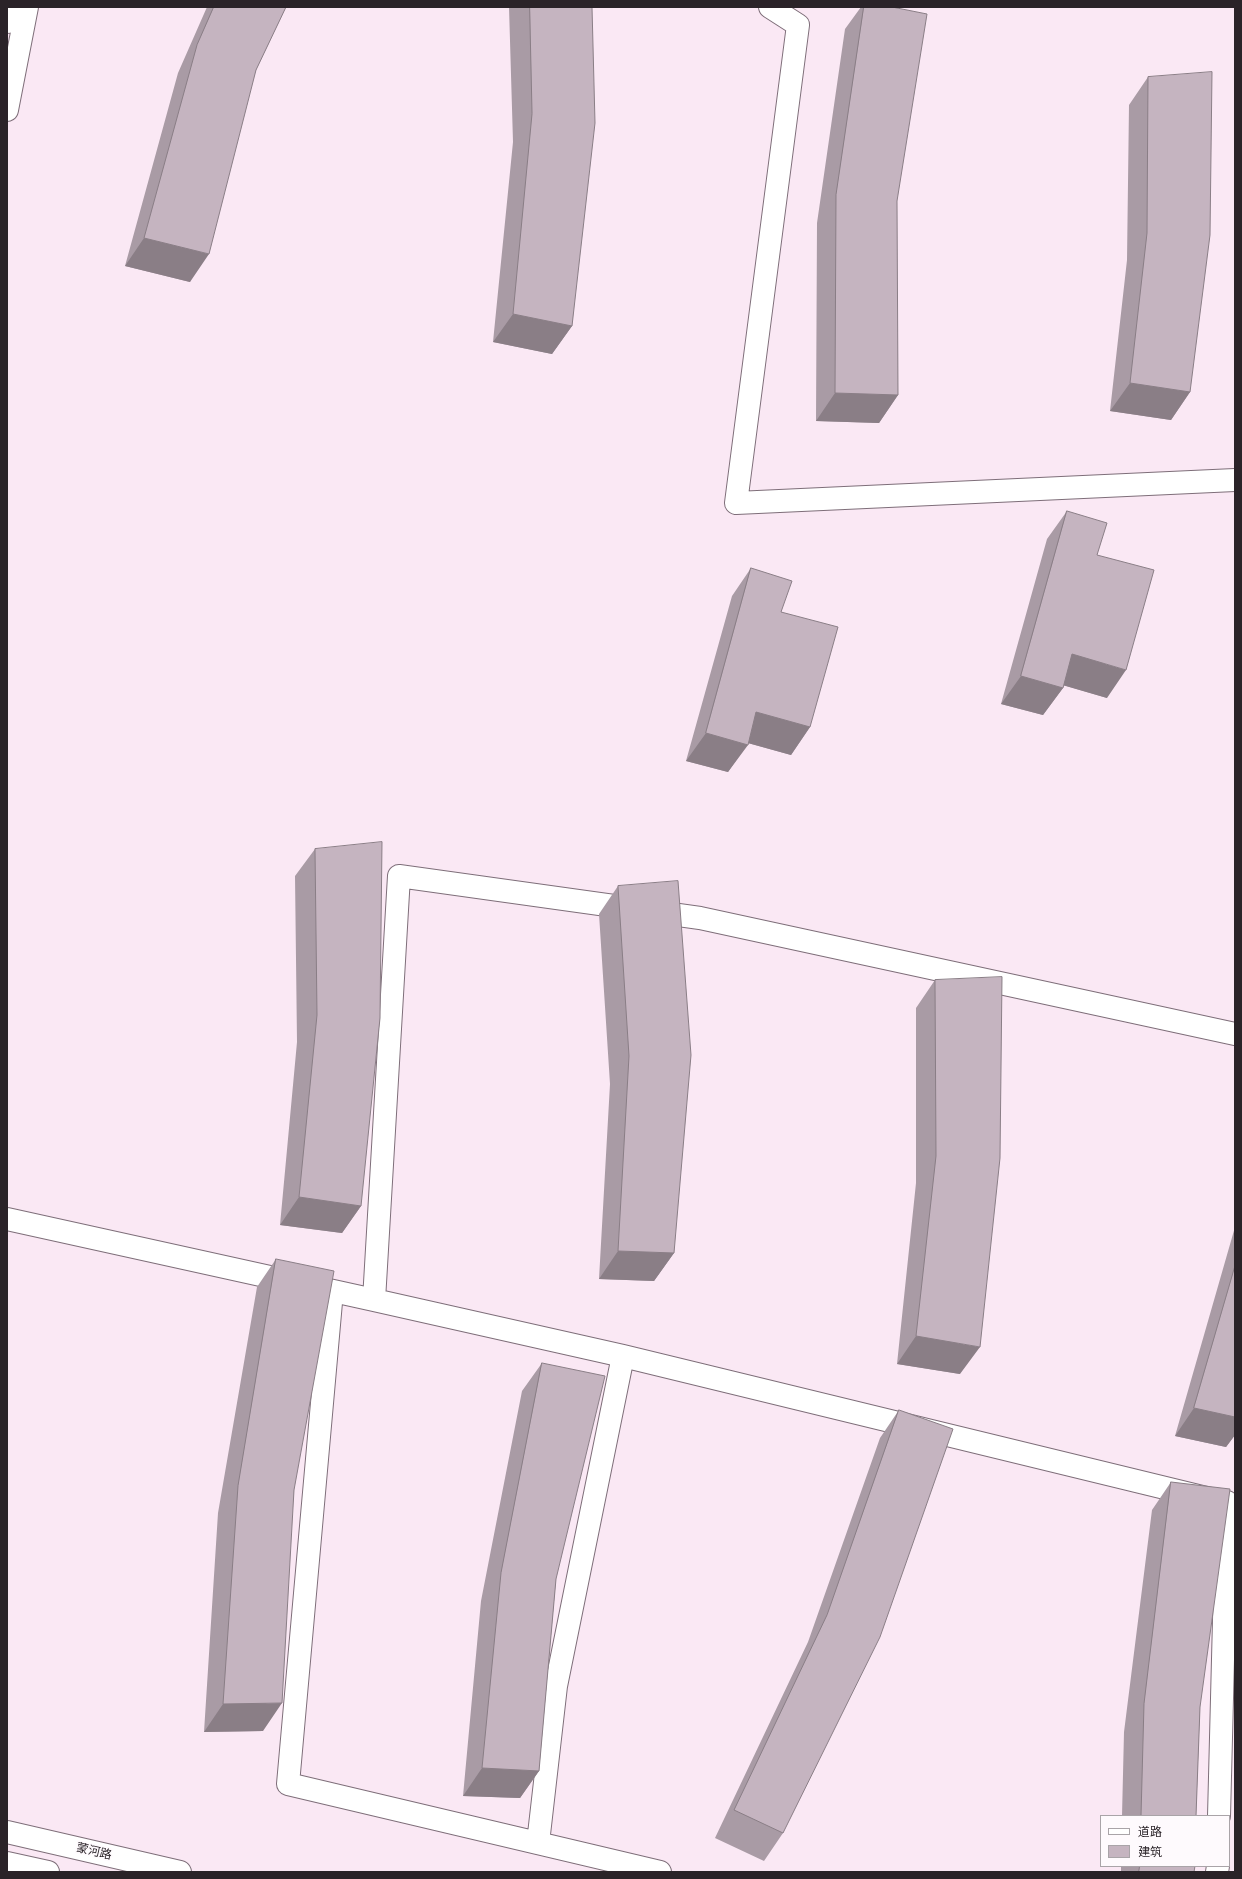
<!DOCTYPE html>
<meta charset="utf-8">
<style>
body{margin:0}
#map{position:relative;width:1242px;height:1879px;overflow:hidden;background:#fae8f4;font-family:"Space Grotesk","Noto Sans SC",sans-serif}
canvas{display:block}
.frame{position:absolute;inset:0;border:8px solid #2a2328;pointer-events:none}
.legend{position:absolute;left:1100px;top:1815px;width:130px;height:52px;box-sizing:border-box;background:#fefafd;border:1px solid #a9a4a8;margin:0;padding:5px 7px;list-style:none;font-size:12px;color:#2a2328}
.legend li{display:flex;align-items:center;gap:8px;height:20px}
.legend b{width:20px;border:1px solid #a9a4a8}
</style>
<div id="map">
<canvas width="1242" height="1879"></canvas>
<div class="frame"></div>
<ul class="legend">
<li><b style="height:5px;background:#fff"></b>道路</li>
<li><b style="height:11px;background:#c5b4c0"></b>建筑</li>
</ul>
</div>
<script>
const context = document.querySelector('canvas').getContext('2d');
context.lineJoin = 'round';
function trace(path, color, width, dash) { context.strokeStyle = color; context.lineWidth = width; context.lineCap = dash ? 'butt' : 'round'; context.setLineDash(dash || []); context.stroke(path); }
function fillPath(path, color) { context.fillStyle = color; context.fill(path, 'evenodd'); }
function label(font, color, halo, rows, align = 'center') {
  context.font = font + ' "Space Grotesk","Noto Sans SC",sans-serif'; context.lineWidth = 3; context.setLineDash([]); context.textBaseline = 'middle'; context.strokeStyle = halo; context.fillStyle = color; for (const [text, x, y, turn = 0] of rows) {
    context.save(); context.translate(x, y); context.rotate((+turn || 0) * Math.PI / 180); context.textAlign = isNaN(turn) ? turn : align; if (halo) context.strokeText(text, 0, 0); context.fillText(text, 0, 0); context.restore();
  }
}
const minor = new Path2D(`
 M 770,7 L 798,25 L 736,503 L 1235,480
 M 1235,1034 L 700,918 L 399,876 L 374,1300 L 623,1356 L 1235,1505
 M 7,1219 L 374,1300
 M 332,1291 L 288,1784 L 660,1872
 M 1219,1816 L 1227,1502
 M 538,1843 L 556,1686 L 623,1356
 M 1217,1872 L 1218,1866`);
const tertiary = new Path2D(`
 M 7,22 L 10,7
 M 7,110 L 27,7
 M 7,1832 L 180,1872
 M 7,1863 L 48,1872`);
trace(minor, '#7e6e79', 24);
trace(tertiary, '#7e6e79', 24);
trace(minor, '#fff', 22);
trace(tertiary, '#fff', 22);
fillPath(new Path2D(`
 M 207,7 L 286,7 L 256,70 L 190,282 L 125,266 L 178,73 Z
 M 509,7 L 592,7 L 572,326 L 552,354 L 493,342 L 513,142 Z
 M 861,7 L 892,7 L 898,395 L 879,423 L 816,421 L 817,223 L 845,29 Z
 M 1148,77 L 1190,392 L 1171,420 L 1110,411 L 1127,260 L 1129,105 Z
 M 1067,511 L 1097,555 L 1107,698 L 1063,685 L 1063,688 L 1043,715 L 1001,704 L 1047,539 Z
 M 751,568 L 781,612 L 810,727 L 791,755 L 748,743 L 728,772 L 686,761 L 732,596 Z
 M 315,849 L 361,1206 L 342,1233 L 280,1225 L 297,1042 L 295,876 Z
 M 618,886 L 674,1253 L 654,1281 L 599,1279 L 610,1084 L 599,914 Z
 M 935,980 L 960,1374 L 897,1364 L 916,1183 L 916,1008 Z
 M 1235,1227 L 1235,1435 L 1226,1447 L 1175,1436 Z
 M 276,1259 L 294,1490 L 263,1731 L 204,1732 L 218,1513 L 257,1287 Z
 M 542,1363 L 556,1579 L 539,1771 L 520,1798 L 463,1796 L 481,1601 L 522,1391 Z
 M 899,1410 L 783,1833 L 764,1861 L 715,1838 L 808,1642 L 880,1438 Z
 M 1171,1482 L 1200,1707 L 1196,1816 L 1122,1816 L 1124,1732 L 1152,1510 Z
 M 1121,1866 L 1195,1866 L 1194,1872 L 1121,1872 Z`), '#a99ba5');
fillPath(new Path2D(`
 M 144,238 L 209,254 L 190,282 L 125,266 Z
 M 513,314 L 572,326 L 552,354 L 493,342 Z
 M 1130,383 L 1190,392 L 1171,420 L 1110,411 Z
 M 835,393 L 898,395 L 879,423 L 816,421 Z
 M 1072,654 L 1126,670 L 1107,698 L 1052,682 Z
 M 1021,676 L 1063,688 L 1043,715 L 1001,704 Z
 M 756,712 L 810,727 L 791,755 L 737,740 Z
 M 706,733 L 748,745 L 728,772 L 686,761 Z
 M 299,1197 L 361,1206 L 342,1233 L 280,1225 Z
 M 618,1251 L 674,1253 L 654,1281 L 599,1279 Z
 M 916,1336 L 980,1347 L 960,1374 L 897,1364 Z
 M 1194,1408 L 1235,1417 L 1235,1435 L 1226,1447 L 1175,1436 Z
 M 282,1703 L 263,1731 L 204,1732 L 223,1704 Z
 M 482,1768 L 539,1771 L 520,1798 L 463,1796 Z`), '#8a7e86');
const building = new Path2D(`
 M 214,7 L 286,7 L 256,70 L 209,254 L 144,238 L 197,45 Z
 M 530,7 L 592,7 L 595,123 L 572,326 L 513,314 L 532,114 Z
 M 864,7 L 892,7 L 927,14 L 897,201 L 898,395 L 835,393 L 836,195 Z
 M 1212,72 L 1210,235 L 1190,392 L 1130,383 L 1147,233 L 1148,77 Z
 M 1067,511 L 1107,523 L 1097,555 L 1154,570 L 1126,670 L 1072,654 L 1063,688 L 1021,676 Z
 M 751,568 L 792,581 L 781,612 L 838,627 L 810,727 L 756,712 L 748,745 L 706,733 Z
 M 382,842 L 380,1018 L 361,1206 L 299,1197 L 317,1015 L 315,849 Z
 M 678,881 L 691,1055 L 674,1253 L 618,1251 L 629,1056 L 618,886 Z
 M 1002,977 L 1000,1158 L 980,1347 L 916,1336 L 936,1156 L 935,980 Z
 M 276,1259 L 334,1271 L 294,1490 L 282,1703 L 223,1704 L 238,1486 Z
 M 1235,1266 L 1235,1417 L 1194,1408 Z
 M 542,1363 L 605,1376 L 556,1579 L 539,1771 L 482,1768 L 501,1573 Z
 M 899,1410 L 953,1429 L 880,1637 L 783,1833 L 734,1810 L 827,1615 Z
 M 1171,1482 L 1230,1489 L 1200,1707 L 1196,1816 L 1141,1816 L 1144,1704 Z
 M 1140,1866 L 1195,1866 L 1194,1872 L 1139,1872 Z`);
fillPath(building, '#c5b4c0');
trace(building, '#8a7e86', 1);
label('12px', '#2a2328', '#fefafd', [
 ["蒙河路",94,1852,13]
]);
</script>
